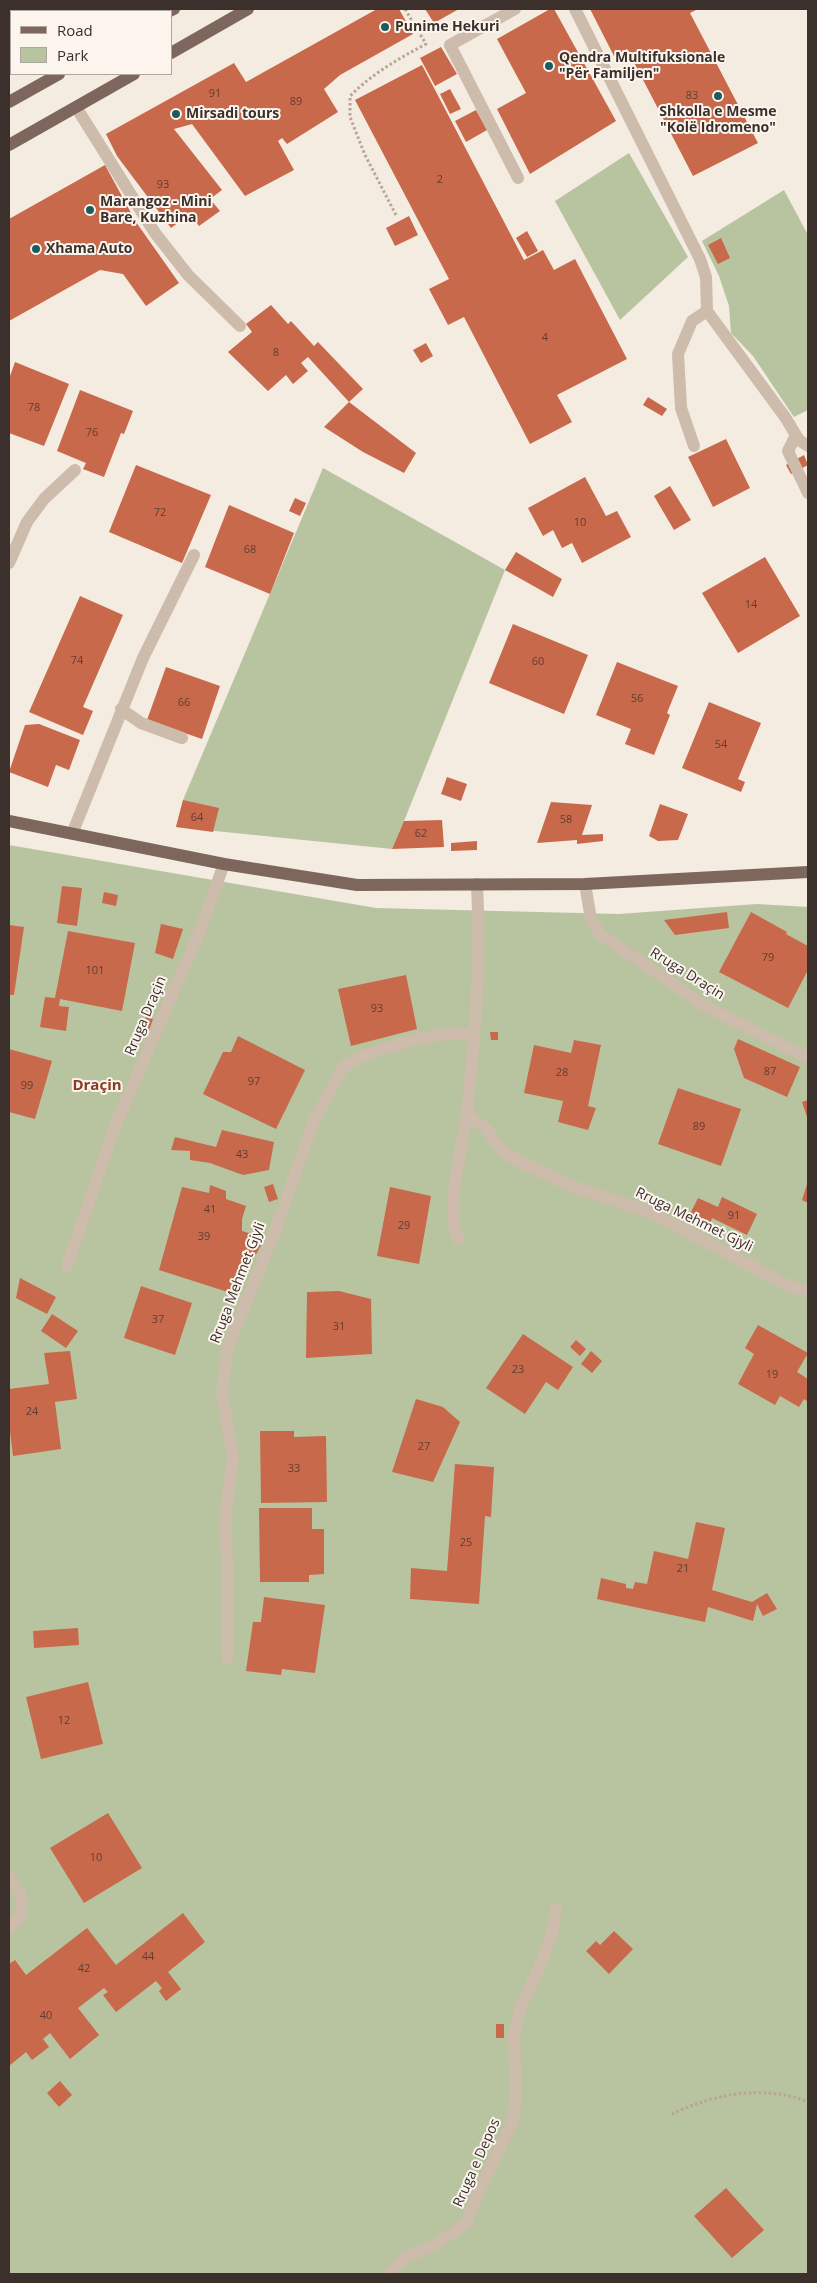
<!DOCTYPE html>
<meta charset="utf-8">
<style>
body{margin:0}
#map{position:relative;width:817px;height:2283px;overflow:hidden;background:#f4ebe1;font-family:"Open Sans",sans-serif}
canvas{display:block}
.frame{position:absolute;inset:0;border:10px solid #3b302b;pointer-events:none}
.legend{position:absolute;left:10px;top:10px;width:162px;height:65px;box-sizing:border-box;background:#fbf5ee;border:1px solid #aea6a0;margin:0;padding:6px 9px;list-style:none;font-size:15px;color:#3b302b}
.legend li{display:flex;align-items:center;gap:10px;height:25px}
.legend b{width:25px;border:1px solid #aea6a0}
</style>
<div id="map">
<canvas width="817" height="2283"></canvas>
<div class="frame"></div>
<ul class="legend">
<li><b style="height:6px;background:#7d675c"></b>Road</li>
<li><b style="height:14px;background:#b8c4a0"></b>Park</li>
</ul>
</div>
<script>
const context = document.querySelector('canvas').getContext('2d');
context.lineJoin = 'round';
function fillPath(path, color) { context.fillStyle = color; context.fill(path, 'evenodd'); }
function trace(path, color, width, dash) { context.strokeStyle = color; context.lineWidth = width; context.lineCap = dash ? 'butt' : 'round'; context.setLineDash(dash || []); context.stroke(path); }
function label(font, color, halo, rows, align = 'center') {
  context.font = font + ' "Open Sans",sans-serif'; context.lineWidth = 4; context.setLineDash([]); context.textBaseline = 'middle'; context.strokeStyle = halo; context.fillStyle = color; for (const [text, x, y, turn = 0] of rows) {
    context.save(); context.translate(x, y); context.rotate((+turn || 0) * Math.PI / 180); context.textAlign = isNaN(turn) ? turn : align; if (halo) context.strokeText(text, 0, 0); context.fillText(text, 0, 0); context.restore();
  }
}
fillPath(new Path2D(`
 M 629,153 L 688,257 L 620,320 L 555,201 Z
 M 784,190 L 808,235 L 808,410 L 794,417 L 753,356 L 731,333 L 729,306 L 719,276 L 702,241 Z
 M 323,468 L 505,570 L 404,821 L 392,849 L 176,827 L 183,800 Z
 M 9,845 L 376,908 L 619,914 L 757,904 L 808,907 L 808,2274 L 9,2274 Z`), '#b8c4a0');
fillPath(new Path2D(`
 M 377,9 L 399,9 L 413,34 L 340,75 L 324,89 L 338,112 L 287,144 L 282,138 L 278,141 L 294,170 L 245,196 L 192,124 L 174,129 L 222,190 L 210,199 L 220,211 L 199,226 L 190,214 L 171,228 L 117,156 L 106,134 L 234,63 L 246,82 Z
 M 425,9 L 459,9 L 434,23 Z
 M 550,9 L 554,9 L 616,121 L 530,174 L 497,109 L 526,93 L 497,39 Z
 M 590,9 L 698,9 L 690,13 L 758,143 L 693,176 L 627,49 L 614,56 Z
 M 441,47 L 457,74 L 435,86 L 420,58 Z
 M 422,65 L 524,260 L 543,250 L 554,270 L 575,259 L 627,359 L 557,395 L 572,422 L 530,444 L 464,317 L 448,325 L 429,289 L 449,279 L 355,100 Z
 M 450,89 L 461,109 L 450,114 L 440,94 Z
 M 476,110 L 487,130 L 466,142 L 455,121 Z
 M 105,165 L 136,222 L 179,283 L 146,306 L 123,274 L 100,270 L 9,321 L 9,219 Z
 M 409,216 L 418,235 L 395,246 L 386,228 Z
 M 527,231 L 538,251 L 527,257 L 516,238 Z
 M 721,238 L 730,258 L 718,264 L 708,245 Z
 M 271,305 L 288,324 L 291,321 L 314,346 L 318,342 L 363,389 L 349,402 L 308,357 L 301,363 L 308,371 L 293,384 L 286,375 L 268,391 L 228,352 L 252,332 L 246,324 Z
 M 426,343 L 433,356 L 421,363 L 413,350 Z
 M 15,362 L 69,384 L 44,446 L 9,433 L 9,379 Z
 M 80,390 L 133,411 L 124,434 L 121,433 L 104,477 L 83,469 L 86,463 L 57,451 Z
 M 648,397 L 667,409 L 662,416 L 643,405 Z
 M 349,402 L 416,453 L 404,473 L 363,452 L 324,427 Z
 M 726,439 L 750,488 L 713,507 L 688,457 Z
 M 804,455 L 808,465 L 791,474 L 786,465 Z
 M 136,465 L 211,495 L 182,563 L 109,532 Z
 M 585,477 L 606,516 L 617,511 L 631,537 L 582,563 L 572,543 L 562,548 L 553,530 L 543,536 L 528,508 Z
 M 670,486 L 691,520 L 674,530 L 654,496 Z
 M 295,498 L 306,503 L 300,516 L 289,511 Z
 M 229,505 L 294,533 L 270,594 L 205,567 Z
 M 516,552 L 562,579 L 553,597 L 505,570 Z
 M 765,557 L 800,616 L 738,653 L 702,593 Z
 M 80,596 L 123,615 L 83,707 L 93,711 L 83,735 L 29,712 Z
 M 513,624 L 588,655 L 564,714 L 489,683 Z
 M 617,662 L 678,686 L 667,713 L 670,715 L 654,755 L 625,744 L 631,729 L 596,715 Z
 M 166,667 L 220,686 L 202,739 L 147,720 Z
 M 709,702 L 761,723 L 738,779 L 745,782 L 741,792 L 682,768 Z
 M 39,724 L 80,740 L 69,770 L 56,765 L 48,787 L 9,772 L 25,725 Z
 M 447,777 L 467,784 L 461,801 L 441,794 Z
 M 183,800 L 219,808 L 213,832 L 176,827 Z
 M 551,802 L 592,805 L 582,835 L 603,834 L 603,841 L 577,844 L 577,840 L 537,843 Z
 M 660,804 L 688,814 L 678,840 L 658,841 L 649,836 Z
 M 442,820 L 444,847 L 392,849 L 404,821 Z
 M 477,841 L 477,850 L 451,851 L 451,843 Z
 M 62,886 L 82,888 L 77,926 L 57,923 Z
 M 104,892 L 118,895 L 116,906 L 102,903 Z
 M 727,912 L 729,928 L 675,935 L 664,920 Z
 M 751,912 L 787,932 L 786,934 L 808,946 L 808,970 L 788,1008 L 719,972 Z
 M 161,924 L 183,929 L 173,959 L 155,953 Z
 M 9,925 L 24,927 L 14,995 L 9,995 Z
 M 68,931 L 135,943 L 122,1011 L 60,999 L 59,1006 L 69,1007 L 66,1031 L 40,1027 L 45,997 L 55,998 Z
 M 406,975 L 417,1029 L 351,1046 L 338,989 Z
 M 146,1017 L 153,1019 L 147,1036 L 140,1034 Z
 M 490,1032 L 498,1032 L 498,1040 L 491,1040 Z
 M 238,1036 L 305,1070 L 276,1129 L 203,1094 L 223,1052 L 231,1052 Z
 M 738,1039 L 800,1067 L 787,1097 L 744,1078 L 734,1049 Z
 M 574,1040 L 601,1045 L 588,1106 L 596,1108 L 588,1130 L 558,1122 L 563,1101 L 524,1093 L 534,1045 L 571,1053 Z
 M 9,1049 L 52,1061 L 35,1119 L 9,1112 Z
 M 678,1088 L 741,1109 L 721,1166 L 658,1144 Z
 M 808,1100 L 808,1120 L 802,1102 Z
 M 222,1130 L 274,1142 L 269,1170 L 243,1175 L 210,1163 L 190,1160 L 190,1151 L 171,1150 L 175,1137 L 216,1147 Z
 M 808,1181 L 808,1203 L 802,1200 Z
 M 273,1184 L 278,1199 L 269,1202 L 264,1187 Z
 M 210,1185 L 226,1191 L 226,1199 L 246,1206 L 242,1219 L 242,1231 L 265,1238 L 234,1294 L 159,1270 L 182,1187 L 209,1193 Z
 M 390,1187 L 431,1196 L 419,1264 L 377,1256 Z
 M 722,1197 L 757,1214 L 747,1235 L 712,1218 L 710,1224 L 690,1214 L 698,1198 L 718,1207 Z
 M 20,1278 L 56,1297 L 47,1314 L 16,1298 Z
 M 141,1286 L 192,1303 L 175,1355 L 124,1338 Z
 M 339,1291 L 371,1299 L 372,1354 L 306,1358 L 307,1292 Z
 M 52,1314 L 78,1331 L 66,1348 L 41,1331 Z
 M 758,1325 L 808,1353 L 797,1372 L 808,1379 L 808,1402 L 804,1399 L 799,1407 L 780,1396 L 775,1405 L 738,1384 L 754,1354 L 745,1348 Z
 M 523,1334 L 573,1367 L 558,1390 L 546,1382 L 525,1414 L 486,1388 Z
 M 576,1340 L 586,1349 L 580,1356 L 570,1347 Z
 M 70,1351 L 77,1399 L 55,1402 L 61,1449 L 13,1456 L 9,1423 L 9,1389 L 49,1384 L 44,1353 Z
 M 591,1351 L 602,1361 L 592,1373 L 581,1364 Z
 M 416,1399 L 443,1407 L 460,1422 L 433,1482 L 392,1472 Z
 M 260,1431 L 294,1431 L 294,1437 L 326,1436 L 327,1502 L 261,1503 Z
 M 455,1464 L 494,1467 L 491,1517 L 485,1516 L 479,1604 L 410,1599 L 411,1568 L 447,1571 Z
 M 259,1508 L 312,1508 L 312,1529 L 324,1529 L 324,1574 L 309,1575 L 309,1582 L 260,1582 Z
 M 696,1522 L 725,1528 L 712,1590 L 752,1602 L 767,1593 L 777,1609 L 763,1616 L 757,1604 L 753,1621 L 708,1607 L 705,1622 L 597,1599 L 601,1578 L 626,1584 L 626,1588 L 633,1589 L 635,1582 L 647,1584 L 654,1551 L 688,1559 Z
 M 264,1597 L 325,1605 L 315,1673 L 282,1669 L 281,1675 L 246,1671 L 253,1622 L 261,1622 Z
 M 78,1628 L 79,1645 L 34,1648 L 33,1631 Z
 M 88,1682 L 103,1744 L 41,1759 L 26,1697 Z
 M 108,1813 L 142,1868 L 84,1903 L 50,1848 Z
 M 183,1913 L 205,1942 L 168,1972 L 181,1989 L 166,2001 L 159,1991 L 162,1988 L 156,1981 L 116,2012 L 103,1995 L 108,1992 L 104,1988 L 78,2008 L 99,2035 L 70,2059 L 50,2033 L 43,2039 L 49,2047 L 32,2060 L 26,2052 L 9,2066 L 9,1964 L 15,1960 L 26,1975 L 87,1928 L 116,1965 Z
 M 614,1931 L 633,1949 L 609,1974 L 586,1951 L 596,1941 L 600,1945 Z
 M 496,2024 L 504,2024 L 504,2038 L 496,2038 Z
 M 60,2081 L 72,2095 L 59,2107 L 47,2093 Z
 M 726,2188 L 764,2230 L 732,2258 L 694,2216 Z`), '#c8694b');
trace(new Path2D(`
 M 396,215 L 365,155 L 350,117 L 350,96 C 373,73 398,59 426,44 L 405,9
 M 672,2114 C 714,2094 764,2084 808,2102`), '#b9a596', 3, [2.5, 2.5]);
trace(new Path2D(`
 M 515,9 L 450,45 L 518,178
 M 575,9 L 700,259 L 706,277 L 707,311 L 785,417 L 799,440 L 808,446
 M 76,107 L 155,233 L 188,275 L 240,326
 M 796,435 L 788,451 L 808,493
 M 694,446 L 681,408 L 678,354 L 692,321 L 707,311
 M 9,563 L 27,522 L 44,499 L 75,470
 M 121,709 L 141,723 L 182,738
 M 72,834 L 143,658 L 194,555
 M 585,884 L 591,919 L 601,935 L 705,1006 L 808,1058
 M 467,1113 L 487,1130 L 501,1149 L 518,1161 L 574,1187 L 652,1213 L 785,1284 L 808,1292
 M 458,1239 C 445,1206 463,1147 467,1112 C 475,1036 481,960 477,884
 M 67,1266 L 115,1126 L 199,933 L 224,864
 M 227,1658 L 227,1557 L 225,1521 L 233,1457 L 222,1393 L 227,1350 L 277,1226 L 314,1120 L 344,1066 L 372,1052 L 417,1039 L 446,1034 L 473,1034
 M 9,1877 L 21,1895 L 22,1914 L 9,1929
 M 389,2274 L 405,2257 L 437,2244 L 467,2222 L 478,2193 L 512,2123 L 516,2100 L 514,2035 L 520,2009 L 544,1956 L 553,1929 L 556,1909`), '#cdbbac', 12);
trace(new Path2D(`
 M 170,11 L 174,9
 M 171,53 L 248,9
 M 9,102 L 59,74
 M 9,145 L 134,74
 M 9,821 L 224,864 L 357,885 L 585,884 L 808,872`), '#7d675c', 12);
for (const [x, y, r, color] of [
 [385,27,5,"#1f5a5e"],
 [549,66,5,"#1f5a5e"],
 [718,96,5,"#1f5a5e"],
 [176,114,5,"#1f5a5e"],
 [90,210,5,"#1f5a5e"],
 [36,249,5,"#1f5a5e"]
]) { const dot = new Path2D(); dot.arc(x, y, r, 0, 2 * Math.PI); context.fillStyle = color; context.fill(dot); trace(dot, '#fbf5ee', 2); }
label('11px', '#5e3e33', null, [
 ["91",215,94],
 ["83",692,96],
 ["89",296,102],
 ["2",440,180],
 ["93",163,185],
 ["4",545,338],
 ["8",276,353],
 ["78",34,408],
 ["76",92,433],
 ["72",160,513],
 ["10",580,523],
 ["68",250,550],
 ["14",751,605],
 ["74",77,661],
 ["60",538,662],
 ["56",637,699],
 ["66",184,703],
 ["54",721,745],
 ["64",197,818],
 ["58",566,820],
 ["62",421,834],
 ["79",768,958],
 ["101",95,971],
 ["93",377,1009],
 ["87",770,1072],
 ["28",562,1073],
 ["97",254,1082],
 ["99",27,1086],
 ["89",699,1127],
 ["43",242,1155],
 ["41",210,1210],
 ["91",734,1216],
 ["29",404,1226],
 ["39",204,1237],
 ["37",158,1320],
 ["31",339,1327],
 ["23",518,1370],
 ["19",772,1375],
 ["24",32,1412],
 ["27",424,1447],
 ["33",294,1469],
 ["25",466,1543],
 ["21",683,1569],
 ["12",64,1721],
 ["10",96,1858],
 ["44",148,1957],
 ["42",84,1969],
 ["40",46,2016]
]);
label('bold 14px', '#3b302b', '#fbf5ee', [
 ["Punime Hekuri",395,27],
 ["Qendra Multifuksionale",559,58],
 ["\"Për Familjen\"",559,74],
 ["Shkolla e Mesme",718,112,"center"],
 ["\"Kolë Idromeno\"",718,128,"center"],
 ["Mirsadi tours",186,114],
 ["Marangoz - Mini",100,202],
 ["Bare, Kuzhina",100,218],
 ["Xhama Auto",46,249]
], 'left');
label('14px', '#3b302b', '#fbf5ee', [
 ["Rruga Draçin",687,974,32],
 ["Rruga Draçin",146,1016,-67],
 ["Rruga Mehmet Gjyli",694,1220,26],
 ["Rruga Mehmet Gjyli",238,1283,-69],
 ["Rruga e Depos",477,2163,-66]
]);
label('bold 15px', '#8c3b22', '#fbf5ee', [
 ["Draçin",97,1086]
]);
</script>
